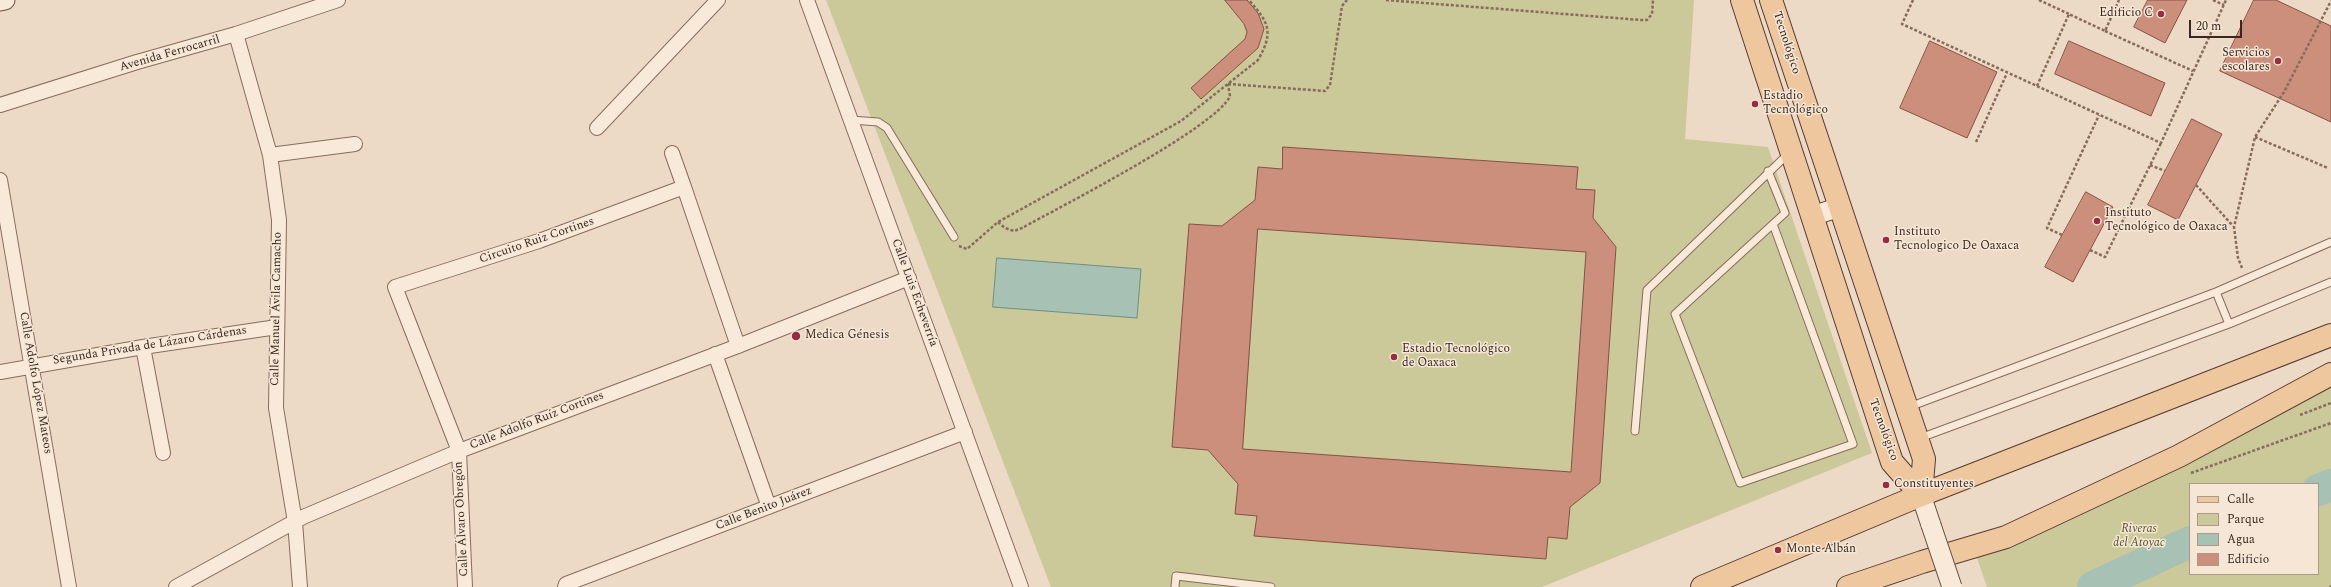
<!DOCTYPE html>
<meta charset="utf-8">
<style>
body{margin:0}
#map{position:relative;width:2331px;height:587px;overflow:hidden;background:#eddac6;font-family:Spectral,serif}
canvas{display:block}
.legend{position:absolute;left:2189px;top:483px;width:130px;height:92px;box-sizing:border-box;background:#f5e6d5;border:1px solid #aa9a8c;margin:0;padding:5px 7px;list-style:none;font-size:12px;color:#39271f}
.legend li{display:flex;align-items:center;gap:8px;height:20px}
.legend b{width:20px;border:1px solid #aa9a8c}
.scale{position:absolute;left:2189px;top:20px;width:53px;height:18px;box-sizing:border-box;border:2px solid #39271f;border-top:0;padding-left:5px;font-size:12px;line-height:14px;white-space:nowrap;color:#39271f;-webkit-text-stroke:3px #f5e6d5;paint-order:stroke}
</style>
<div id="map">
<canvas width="2331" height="587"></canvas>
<ul class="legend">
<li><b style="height:5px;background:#efc79f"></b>Calle</li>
<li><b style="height:11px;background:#cbc89a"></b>Parque</li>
<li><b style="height:11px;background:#a7c1b5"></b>Agua</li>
<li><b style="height:11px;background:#cb8f7c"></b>Edificio</li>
</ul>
<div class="scale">20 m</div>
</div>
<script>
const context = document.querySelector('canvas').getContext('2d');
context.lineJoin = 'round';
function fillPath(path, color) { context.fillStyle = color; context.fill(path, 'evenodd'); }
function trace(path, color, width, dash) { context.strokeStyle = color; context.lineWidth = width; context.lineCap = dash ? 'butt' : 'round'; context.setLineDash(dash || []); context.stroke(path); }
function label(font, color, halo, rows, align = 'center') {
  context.font = font + ' Spectral,serif'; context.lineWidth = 3; context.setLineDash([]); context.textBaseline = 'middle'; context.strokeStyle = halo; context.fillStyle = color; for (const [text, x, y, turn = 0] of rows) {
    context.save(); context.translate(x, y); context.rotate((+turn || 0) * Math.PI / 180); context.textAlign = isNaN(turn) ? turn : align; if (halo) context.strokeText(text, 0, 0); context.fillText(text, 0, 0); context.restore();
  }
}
fillPath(new Path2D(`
 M 826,0 L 1694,0 L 1685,139 L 1768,147 L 1872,453 L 1542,587 L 1051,587 Z
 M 2331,385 L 2331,587 L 1987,587 L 1977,558 L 2103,499 ZM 2190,484 L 2318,484 L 2318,574 L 2190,574 Z`), '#cbc89a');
const water = new Path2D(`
 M 997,258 L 1141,269 L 1137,318 L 993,307 Z`);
fillPath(water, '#a7c1b5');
trace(water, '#6e8f81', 1);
trace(new Path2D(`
 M 2318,490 L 2331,485
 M 2093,587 L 2190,542`), '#a7c1b5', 32);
const building = new Path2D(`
 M 1225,0 L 1247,0 L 1258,13 L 1264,29 L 1258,48 L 1201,99 L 1191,88 L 1245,39 L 1247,32 L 1244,24 Z
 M 2148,0 L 2187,0 L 2165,43 L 2134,27 Z
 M 2254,0 L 2276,0 L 2331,26 L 2331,122 L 2220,71 Z
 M 1930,41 L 1997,72 L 1967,138 L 1900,108 Z
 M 2069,41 L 2165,83 L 2151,116 L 2055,74 Z
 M 2192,119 L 2222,134 L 2178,220 L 2148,205 Z
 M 1283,147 L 1578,167 L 1576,189 L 1595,190 L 1593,218 L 1616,247 L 1600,483 L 1570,507 L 1567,539 L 1548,537 L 1546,559 L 1254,536 L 1257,516 L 1235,514 L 1238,484 L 1208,450 L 1172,447 L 1189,224 L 1222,226 L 1255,200 L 1258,167 L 1282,169 ZM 1258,229 L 1586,252 L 1571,472 L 1243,449 Z
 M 2086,192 L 2113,207 L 2073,282 L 2045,267 Z`);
fillPath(building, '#cb8f7c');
trace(building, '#875142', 1);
const lane = new Path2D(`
 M 851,120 L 878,122 L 887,128 L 954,237
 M 1768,171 L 1785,213 L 1675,314 L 1740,483 L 1853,444 L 1773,224
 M 2216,292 L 2229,324
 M 1909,407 L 2216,292 L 2331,242
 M 1635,431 L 1647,290 L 1788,154
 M 1920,438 L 2229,324 L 2331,282
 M 1175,587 L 1176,576 L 1271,587`);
const street = new Path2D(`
 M 807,0 L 1021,587
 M 236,34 L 270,155 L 279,220 L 276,408 L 295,522 L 300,587
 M 0,105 L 137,62 L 236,34 L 338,0
 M 597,128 L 718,0
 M 672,153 L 684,187
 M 270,155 L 355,144
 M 0,180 L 69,587
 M 143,347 L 163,453
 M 715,354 L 769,507
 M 0,372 L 143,347 L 277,327
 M 176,587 L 303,517 L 459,451 L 738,346 L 909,278
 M 465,587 L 459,451 L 395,287 L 539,241 L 684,187 L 738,346
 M 565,587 L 566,584 L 965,432`);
const secondary = new Path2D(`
 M 0,1 L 5,0
 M 1812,216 L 1840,207
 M 1921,495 L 1931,525`);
const primary = new Path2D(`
 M 1742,0 L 1892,462 L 1921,495
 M 1771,0 L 1924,459 L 1921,495
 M 1702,587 L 1921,495 L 2331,335
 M 1848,587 L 1922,562 L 2006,537 L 2179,456 L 2331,374`);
trace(lane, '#886b5c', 9);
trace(street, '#886b5c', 16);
trace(secondary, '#6a4d3f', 21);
trace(primary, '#563b30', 24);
trace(new Path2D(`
 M 1386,0 L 1641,20 L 1647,20 L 1652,14 L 1653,0
 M 1913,0 L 1902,24 L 2161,143 L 2226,0
 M 2039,0 L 2069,14
 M 2213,0 L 2224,5
 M 2105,31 L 2193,71
 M 1228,84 L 1325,91 L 1330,85 L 1342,6 L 1347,0
 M 2037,86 L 2069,14 L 2105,31 L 2119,0
 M 2255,137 L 2328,168
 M 1976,142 L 2007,73
 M 2150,165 L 2165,171
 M 2196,185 L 2233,226
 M 998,222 L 1005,228 L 1014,231 L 1022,228 C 1058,208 1217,127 1230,96 L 1228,84
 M 2062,235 L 2047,228 L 2099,115
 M 959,246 L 967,249 L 998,222 L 1181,121 L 1258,60 C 1274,32 1269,23 1249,0
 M 2090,250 L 2105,257 L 2161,143
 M 2242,268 L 2238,258 L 2234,227 L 2255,137 L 2284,92 L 2331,1
 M 2300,415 L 2331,403
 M 2191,473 L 2331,423
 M 2330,587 L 2331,586`), '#886b5c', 2.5, [3, 2]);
trace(lane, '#f8e9d9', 7);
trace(street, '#f8e9d9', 14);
trace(secondary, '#f8e9d9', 19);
trace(primary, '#efc79f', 22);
const secondaryBridge = new Path2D(`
 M 1931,525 L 1952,587`);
trace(secondaryBridge, '#6a4d3f', 21, []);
trace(secondaryBridge, '#f8e9d9', 19);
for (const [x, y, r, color] of [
 [2161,14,4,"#962d41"],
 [2278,61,4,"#962d41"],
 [1755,104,4,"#962d41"],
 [2097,221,4,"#962d41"],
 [1886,240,4,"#962d41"],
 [796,336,5,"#962d41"],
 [1394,357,4,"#962d41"],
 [1886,485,4,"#962d41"],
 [1778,550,4,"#962d41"]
]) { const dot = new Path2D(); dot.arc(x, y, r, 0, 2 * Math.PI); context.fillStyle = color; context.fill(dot); trace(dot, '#f5e6d5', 1.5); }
label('12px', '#39271f', '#f5e6d5', [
 ["Edificio C",2153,14,"right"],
 ["Servicios",2270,54,"right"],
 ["escolares",2270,68,"right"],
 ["Estadio",1763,97],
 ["Tecnológico",1763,111],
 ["Instituto",2105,214],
 ["Tecnológico de Oaxaca",2105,228],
 ["Instituto",1894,233],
 ["Tecnologico De Oaxaca",1894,247],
 ["Medica Génesis",805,336],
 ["Estadio Tecnológico",1402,350],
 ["de Oaxaca",1402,364],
 ["Constituyentes",1894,485],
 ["Monte Albán",1786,550]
], 'left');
label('12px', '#39271f', '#f5e6d5', [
 ["Tecnológico",1786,43,72],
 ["Avenida Ferrocarril",170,54,-16],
 ["Circuito Ruiz Cortines",537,241,-19],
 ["Calle Luis Echeverría",914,293,70],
 ["Calle Manuel Ávila Camacho",277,309,-89],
 ["Segunda Privada de Lázaro Cárdenas",150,346,-9],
 ["Calle Adolfo López Mateos",35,383,80],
 ["Calle Adolfo Ruíz Cortines",537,421,-21],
 ["Tecnológico",1883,430,70],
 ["Calle Benito Juárez",764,509,-21],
 ["Calle Álvaro Obregón",462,519,-93]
]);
label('italic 12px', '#525526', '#f5e6d5', [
 ["Riveras",2139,530],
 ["del Atoyac",2139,544]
]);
</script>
